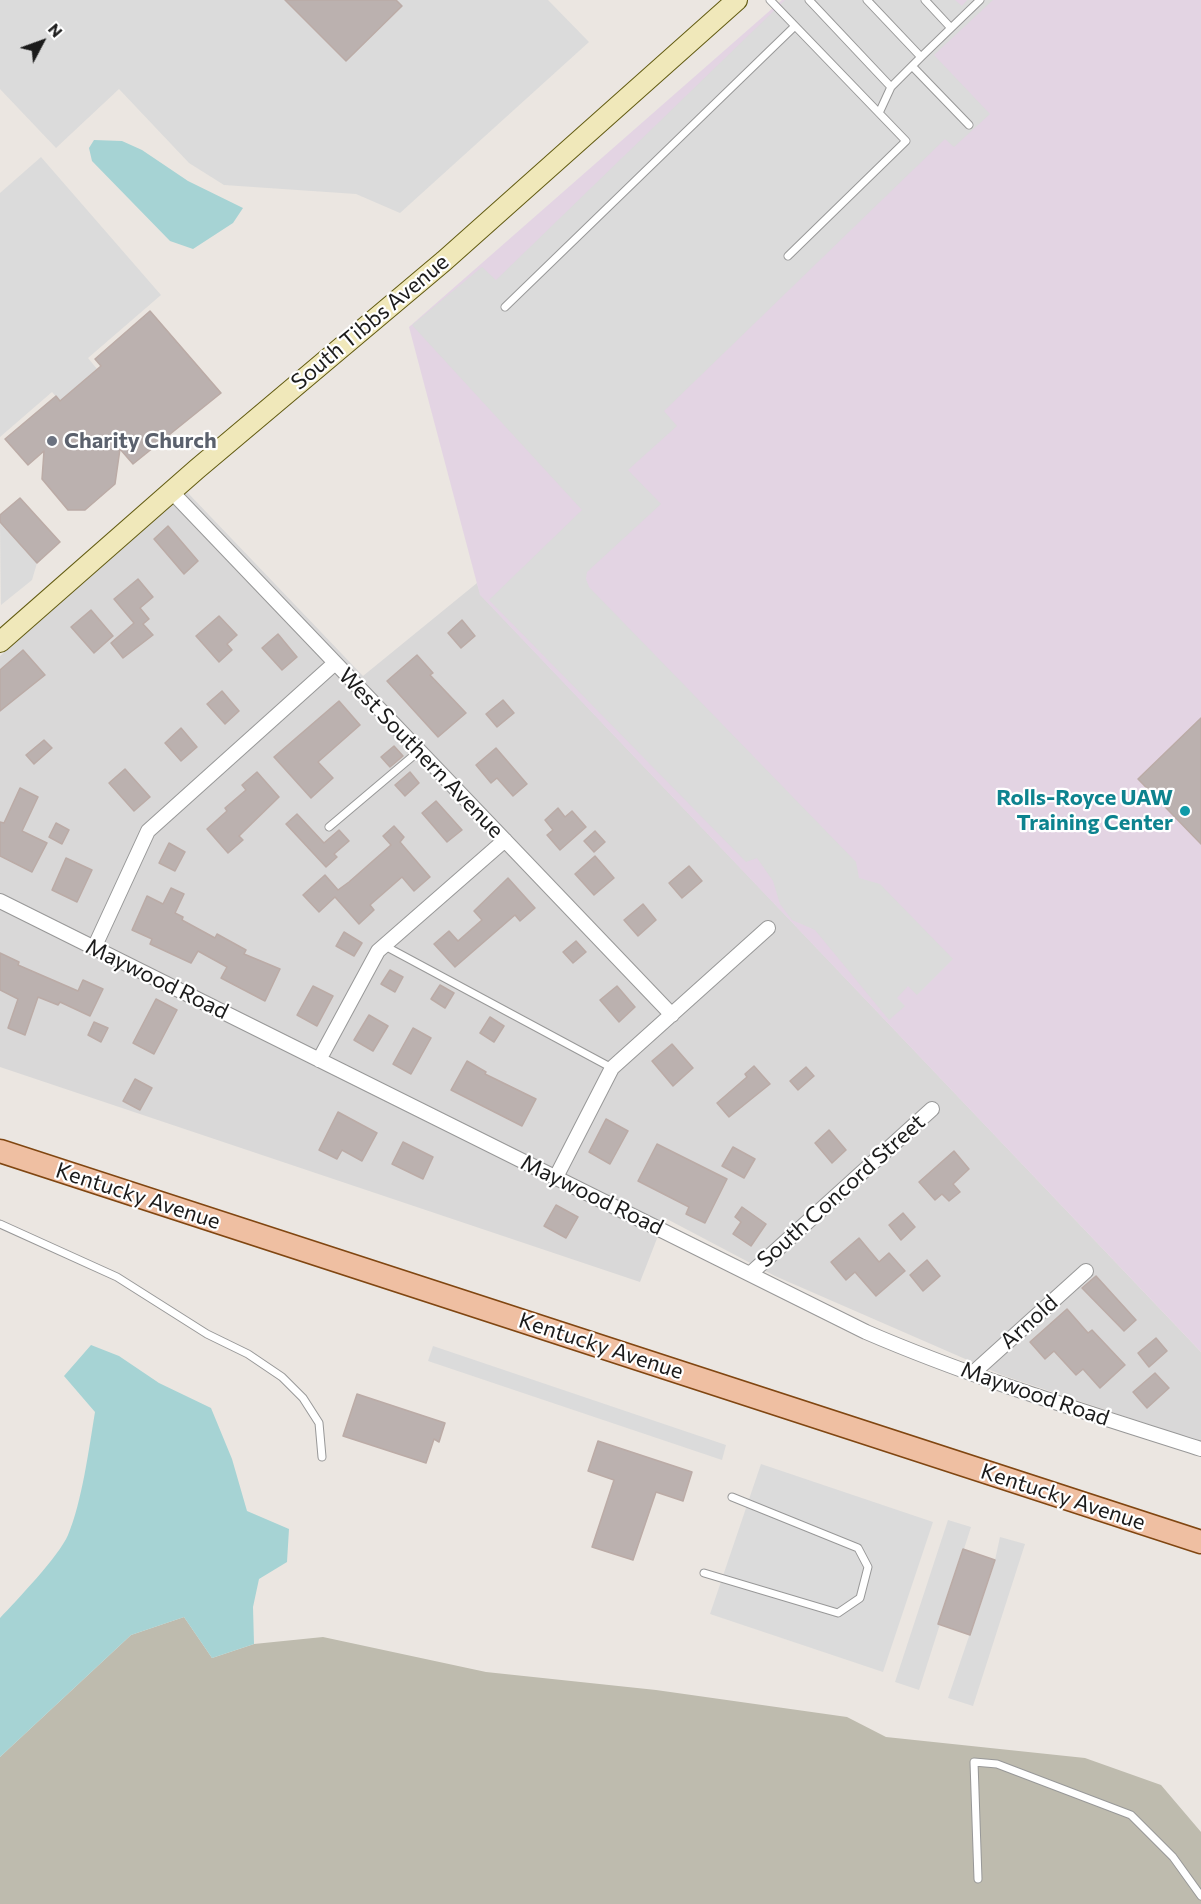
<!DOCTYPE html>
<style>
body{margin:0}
#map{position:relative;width:1201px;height:1904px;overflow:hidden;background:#ebe6e1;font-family:Commissioner,sans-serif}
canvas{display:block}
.north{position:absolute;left:12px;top:12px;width:60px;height:60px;-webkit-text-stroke:4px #fff;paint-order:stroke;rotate:49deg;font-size:16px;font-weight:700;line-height:24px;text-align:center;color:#1b1b1b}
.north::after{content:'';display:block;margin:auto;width:21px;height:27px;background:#1b1b1b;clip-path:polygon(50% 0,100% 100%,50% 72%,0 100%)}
</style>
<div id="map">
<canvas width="1201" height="1904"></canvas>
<div class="north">N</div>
</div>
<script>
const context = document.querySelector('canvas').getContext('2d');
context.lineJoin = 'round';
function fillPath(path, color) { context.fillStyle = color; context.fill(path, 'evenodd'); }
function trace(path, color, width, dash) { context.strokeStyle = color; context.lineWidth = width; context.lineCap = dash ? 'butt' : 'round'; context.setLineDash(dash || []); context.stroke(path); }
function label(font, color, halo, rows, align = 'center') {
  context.font = font + ' Commissioner,sans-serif'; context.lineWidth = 4.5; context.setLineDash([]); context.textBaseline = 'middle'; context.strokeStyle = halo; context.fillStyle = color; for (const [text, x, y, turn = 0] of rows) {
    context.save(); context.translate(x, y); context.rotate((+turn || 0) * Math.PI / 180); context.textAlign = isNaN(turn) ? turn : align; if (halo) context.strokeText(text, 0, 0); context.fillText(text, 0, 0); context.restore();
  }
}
fillPath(new Path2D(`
 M 187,492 L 363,676 L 477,583 L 481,595 L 1201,1352 L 1201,1442 L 1002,1375 L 775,1276 L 665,1218 L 640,1282 L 0,1067 L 0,656 Z`), '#d9d8d8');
fillPath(new Path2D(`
 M 782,0 L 1201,0 L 1201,1352 L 480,595 L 409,327 Z`), '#e3d4e3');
fillPath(new Path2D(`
 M 184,1617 L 212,1658 L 254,1644 L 323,1637 L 486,1672 L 656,1690 L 847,1717 L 886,1737 L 1085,1758 L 1161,1785 L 1201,1832 L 1201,1904 L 0,1904 L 0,1757 L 131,1635 Z`), '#bebbae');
fillPath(new Path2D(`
 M 0,0 L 548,0 L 589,42 L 400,213 L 356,194 L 224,185 L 189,163 L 119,89 L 56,148 L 0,89 Z
 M 785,0 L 955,0 L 962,6 L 967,0 L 993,0 L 934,55 L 990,114 L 954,147 L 945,139 L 664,411 L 677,426 L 628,470 L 661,504 L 587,572 L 586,579 L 589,587 L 856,862 L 859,878 L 880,884 L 953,959 L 917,995 L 908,986 L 897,998 L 905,1006 L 889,1020 L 815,930 L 792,920 L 780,904 L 773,881 L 757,858 L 746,862 L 489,600 L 582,510 L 412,325 L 482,267 L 496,280 Z
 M 41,157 L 161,295 L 88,358 L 97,369 L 60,401 L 52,392 L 0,437 L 0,193 Z
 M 0,522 L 37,563 L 32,580 L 1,605 Z
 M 433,1346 L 726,1445 L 722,1460 L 428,1361 Z
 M 761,1464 L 933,1522 L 883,1672 L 710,1614 Z
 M 948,1520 L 971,1527 L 919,1690 L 895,1682 Z
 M 1000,1537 L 1025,1544 L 973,1706 L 948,1698 L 995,1560 Z`), '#dbdbdb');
fillPath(new Path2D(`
 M 94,140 L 122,141 L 142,150 L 188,181 L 243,208 L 233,223 L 193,249 L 170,241 L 92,161 L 89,148 Z
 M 91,1345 L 119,1356 L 159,1383 L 211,1408 L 232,1459 L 247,1511 L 289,1529 L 287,1562 L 259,1579 L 253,1607 L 254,1644 L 212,1658 L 184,1617 L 131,1635 L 0,1757 L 0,1618 C 17,1600 59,1556 68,1535 C 82,1502 89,1448 95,1412 L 64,1376 Z`), '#a6d3d4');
const building = new Path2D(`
 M 285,0 L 396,0 L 402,6 L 346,61 Z
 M 150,311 L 221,393 L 133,464 L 120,449 L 115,484 L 85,510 L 68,510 L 42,479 L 44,451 L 28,465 L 5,439 L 56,396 L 60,401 L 101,366 L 95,359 Z
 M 20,498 L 60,542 L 37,563 L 0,522 L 0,515 Z
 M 168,526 L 198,561 L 184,574 L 154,539 Z
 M 138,579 L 153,597 L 140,608 L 149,619 L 143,624 L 153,635 L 123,658 L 111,643 L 134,623 L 114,599 Z
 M 91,610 L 113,636 L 94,653 L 71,627 Z
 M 219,616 L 237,635 L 227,644 L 232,650 L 219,662 L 196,636 Z
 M 462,620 L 475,636 L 461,648 L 448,633 Z
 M 278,634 L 297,657 L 282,670 L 262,648 Z
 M 23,650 L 45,675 L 0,711 L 0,670 Z
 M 417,655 L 433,673 L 430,675 L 466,713 L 438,737 L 387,681 Z
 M 222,691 L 239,711 L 225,724 L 207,704 Z
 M 503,700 L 514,713 L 497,727 L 486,714 Z
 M 339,701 L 360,725 L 318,762 L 333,778 L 311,798 L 274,757 Z
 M 1201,718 L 1201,844 L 1138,779 Z
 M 181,728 L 197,747 L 181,761 L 165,743 Z
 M 44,740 L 52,748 L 34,764 L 26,755 Z
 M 394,746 L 403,756 L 390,767 L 381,757 Z
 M 496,748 L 527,784 L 513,796 L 497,778 L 491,783 L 476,765 Z
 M 125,769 L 150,797 L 134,811 L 109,783 Z
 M 257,772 L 279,797 L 239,836 L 243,840 L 228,853 L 207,829 L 227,811 L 225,808 L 246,790 L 242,785 Z
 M 410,772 L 419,783 L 405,796 L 395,785 Z
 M 20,788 L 38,797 L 22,831 L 47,843 L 32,872 L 0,856 L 0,822 L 4,823 Z
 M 436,801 L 462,830 L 447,842 L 422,813 Z
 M 558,808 L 565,817 L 572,811 L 586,827 L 560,850 L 547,835 L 553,830 L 545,820 Z
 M 297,814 L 324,843 L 339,830 L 349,841 L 334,854 L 337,857 L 326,867 L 286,824 Z
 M 56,823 L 69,830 L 62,844 L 49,837 Z
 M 394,826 L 404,837 L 400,842 L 430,877 L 414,891 L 402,877 L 370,905 L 374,910 L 359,924 L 335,897 L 319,912 L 303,895 L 325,875 L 338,890 L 349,882 L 391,845 L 383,836 Z
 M 595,831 L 605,842 L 594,852 L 584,841 Z
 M 169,843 L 185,852 L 175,871 L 159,863 Z
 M 595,856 L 614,878 L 594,895 L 575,874 Z
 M 66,858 L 92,870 L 77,902 L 52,890 Z
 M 689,866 L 702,881 L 682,898 L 669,883 Z
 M 508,878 L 535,908 L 520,921 L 515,915 L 455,967 L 434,944 L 449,931 L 458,941 L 482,920 L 474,911 Z
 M 171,888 L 184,894 L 175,913 L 183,917 L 182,920 L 215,938 L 217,934 L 246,950 L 244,954 L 280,969 L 265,1001 L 221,978 L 227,967 L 198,951 L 191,963 L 150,944 L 152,939 L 132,930 L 147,896 L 163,904 Z
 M 643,904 L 656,920 L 638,936 L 624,920 Z
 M 344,932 L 362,943 L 354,956 L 336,946 Z
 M 576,941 L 586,952 L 573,963 L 563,952 Z
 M 0,953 L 19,962 L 18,965 L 78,991 L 83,980 L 103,989 L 90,1016 L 60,1002 L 58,1005 L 38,997 L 25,1035 L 8,1028 L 18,999 L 0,990 Z
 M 390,970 L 403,977 L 395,992 L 381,984 Z
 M 440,985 L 454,993 L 445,1008 L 431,999 Z
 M 313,986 L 333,996 L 317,1026 L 297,1015 Z
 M 617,986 L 635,1007 L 619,1022 L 600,1000 Z
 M 156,999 L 177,1010 L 154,1054 L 133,1043 Z
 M 369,1015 L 388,1026 L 373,1051 L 354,1040 Z
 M 490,1017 L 504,1026 L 494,1042 L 480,1033 Z
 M 94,1022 L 108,1028 L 101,1042 L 88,1035 Z
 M 413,1028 L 431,1038 L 411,1074 L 393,1064 Z
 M 672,1044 L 693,1068 L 673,1086 L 652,1061 Z
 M 467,1061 L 486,1072 L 485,1074 L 536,1099 L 522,1126 L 451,1090 Z
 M 754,1066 L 770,1084 L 729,1117 L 717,1103 L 747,1077 L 745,1074 Z
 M 806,1067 L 814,1076 L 798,1090 L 790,1081 Z
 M 135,1079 L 152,1088 L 140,1110 L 123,1101 Z
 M 338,1112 L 377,1133 L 362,1161 L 342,1150 L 337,1159 L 319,1150 Z
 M 606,1119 L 628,1131 L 610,1164 L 589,1152 Z
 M 829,1130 L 846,1150 L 832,1163 L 815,1143 Z
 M 403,1142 L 433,1157 L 423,1179 L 392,1164 Z
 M 657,1144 L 727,1179 L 705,1223 L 686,1214 L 689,1207 L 638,1181 Z
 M 733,1147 L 755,1159 L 744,1178 L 722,1166 Z
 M 954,1151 L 969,1169 L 953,1184 L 960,1192 L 949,1201 L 942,1194 L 935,1200 L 919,1182 Z
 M 556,1205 L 578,1217 L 566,1238 L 544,1226 Z
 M 742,1207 L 766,1224 L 751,1246 L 733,1234 L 741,1222 L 735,1217 Z
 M 903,1213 L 915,1227 L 901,1240 L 889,1225 Z
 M 859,1238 L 879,1262 L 889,1253 L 905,1271 L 876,1296 L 855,1272 L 846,1280 L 831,1262 Z
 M 927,1260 L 940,1276 L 923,1291 L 910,1275 Z
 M 1096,1276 L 1136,1320 L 1124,1331 L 1082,1288 Z
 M 1067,1309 L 1088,1333 L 1092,1330 L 1125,1365 L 1100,1388 L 1083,1369 L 1076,1375 L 1054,1351 L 1045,1359 L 1030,1342 Z
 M 1156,1338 L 1167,1351 L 1149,1367 L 1138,1353 Z
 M 1155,1373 L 1169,1388 L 1147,1408 L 1133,1392 Z
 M 357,1394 L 445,1423 L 439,1442 L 434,1439 L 426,1463 L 343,1436 Z
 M 598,1441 L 692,1472 L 683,1501 L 656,1492 L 633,1560 L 592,1547 L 614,1480 L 588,1471 Z
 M 963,1549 L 995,1560 L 970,1635 L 938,1624 Z`);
fillPath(building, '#bbb1af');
trace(building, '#bbaba6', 1.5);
const lane = new Path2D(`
 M 770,0 L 906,141 L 788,256
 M 809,0 L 891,87 L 921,57
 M 867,0 L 921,57 L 951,28
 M 925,0 L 951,28 L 980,0
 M 912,66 L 969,125
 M 879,113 L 891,87
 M 505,307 L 795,26
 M 329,827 L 419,751
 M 385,946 L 612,1068
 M 0,1224 L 117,1277 L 207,1334 L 248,1354 L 282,1377 L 303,1398 L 319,1423 L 322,1457
 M 704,1573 L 838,1613 L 860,1598 L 868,1567 L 858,1548 L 732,1497
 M 978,1879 L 974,1762 L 997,1764 L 1131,1815 L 1173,1857 L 1201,1896`);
const street = new Path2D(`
 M 171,491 L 672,1015
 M 0,901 L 866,1332 C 975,1379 1089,1413 1201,1449
 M 94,948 L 148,831 L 335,663
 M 319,1060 L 378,951 L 505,840
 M 556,1177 L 612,1068 L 768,928
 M 750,1274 L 932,1109
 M 973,1373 L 1086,1271`);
const secondary = new Path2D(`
 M 0,642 L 197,469 L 444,261 L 737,0`);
const primary = new Path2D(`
 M 0,1151 L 1201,1542`);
trace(lane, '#989898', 9);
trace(street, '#989898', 16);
trace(secondary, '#625b11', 22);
trace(primary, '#804611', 25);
trace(lane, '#fff', 7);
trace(street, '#fff', 14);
trace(secondary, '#f0e8ba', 20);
trace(primary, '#efbfa2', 22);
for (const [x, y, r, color] of [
 [52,441,6,"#6b7280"],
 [1185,811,6,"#0f9aa8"]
]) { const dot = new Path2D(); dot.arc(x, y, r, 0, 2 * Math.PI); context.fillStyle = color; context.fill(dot); trace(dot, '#fff', 2); }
label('22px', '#1b1b1b', '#fff', [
 ["South Tibbs Avenue",370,322,-40],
 ["West Southern Avenue",421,753,46],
 ["Maywood Road",157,979,26],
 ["South Concord Street",841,1191,-42],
 ["Maywood Road",592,1195,26],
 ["Kentucky Avenue",138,1196,18],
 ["Arnold",1029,1322,-42],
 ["Kentucky Avenue",601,1346,18],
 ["Maywood Road",1035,1394,19],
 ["Kentucky Avenue",1063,1497,18]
]);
label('bold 22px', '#5b616d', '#fff', [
 ["Charity Church",64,441]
], 'left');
label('bold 22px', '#0d838f', '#fff', [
 ["Rolls-Royce UAW",1173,798],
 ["Training Center",1173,823]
], 'right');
</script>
